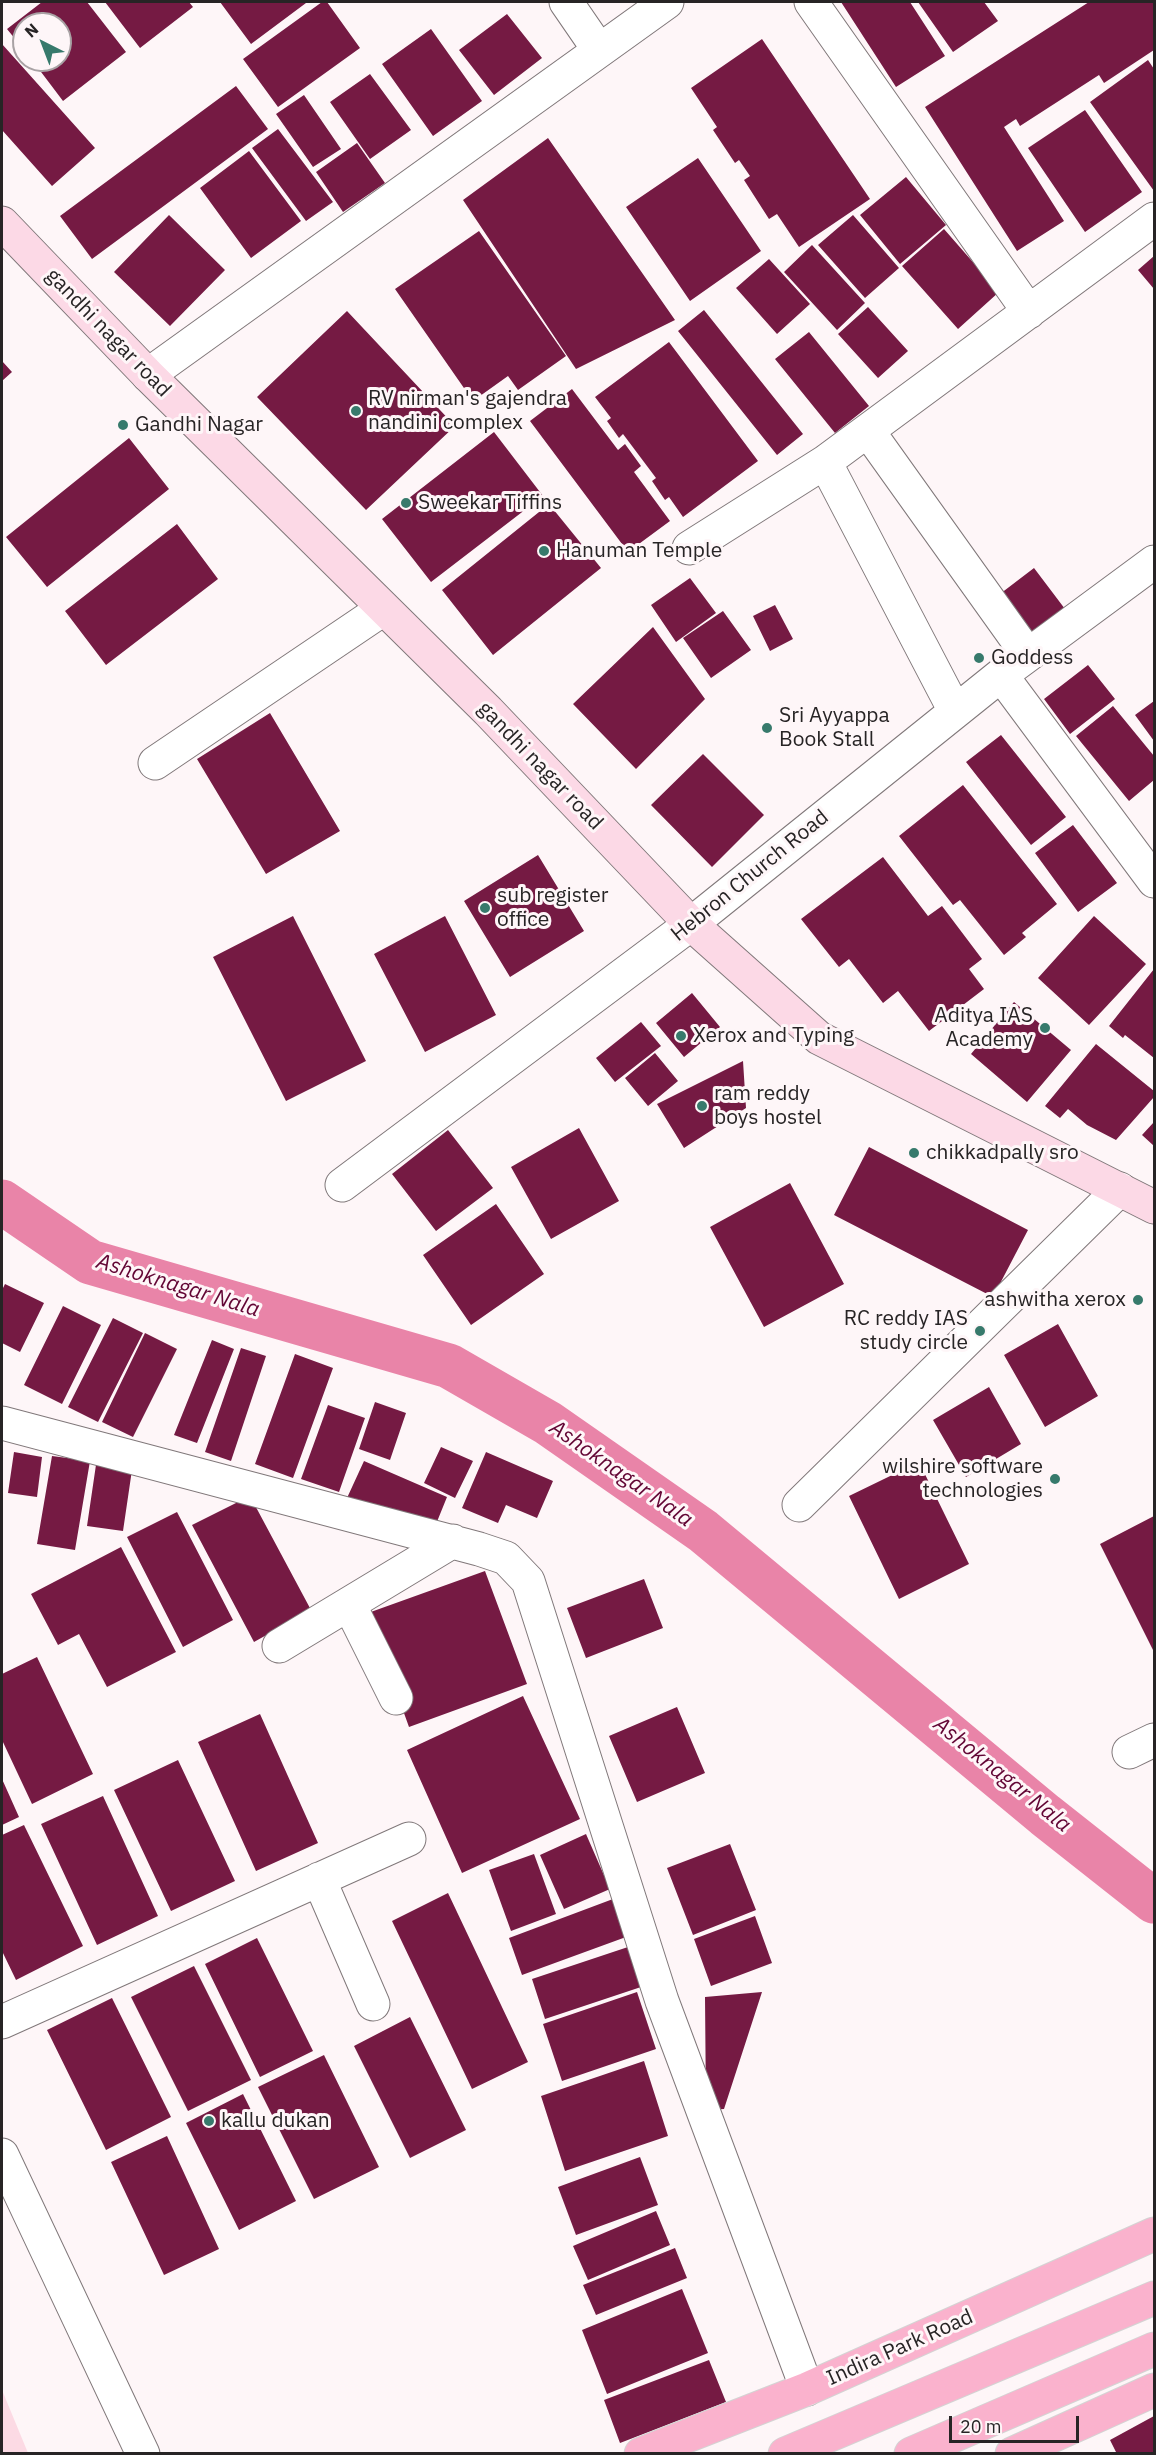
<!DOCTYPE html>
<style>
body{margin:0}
#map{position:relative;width:1156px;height:2455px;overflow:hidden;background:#fef6f8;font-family:"IBM Plex Sans",sans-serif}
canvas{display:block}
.frame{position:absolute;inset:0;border:3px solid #272425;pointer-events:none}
.north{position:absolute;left:12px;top:12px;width:60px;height:60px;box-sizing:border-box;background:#fef6f8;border:2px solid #a8a2a4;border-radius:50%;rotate:318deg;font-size:16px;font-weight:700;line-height:24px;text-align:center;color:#272425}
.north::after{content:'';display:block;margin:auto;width:21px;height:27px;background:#377a6c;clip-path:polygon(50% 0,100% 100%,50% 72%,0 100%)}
.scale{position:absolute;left:949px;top:2416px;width:130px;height:27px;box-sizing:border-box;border:3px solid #272425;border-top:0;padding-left:8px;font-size:18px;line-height:21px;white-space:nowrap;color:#272425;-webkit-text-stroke:4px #fef6f8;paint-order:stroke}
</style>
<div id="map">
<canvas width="1156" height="2455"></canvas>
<div class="frame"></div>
<div class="north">N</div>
<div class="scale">20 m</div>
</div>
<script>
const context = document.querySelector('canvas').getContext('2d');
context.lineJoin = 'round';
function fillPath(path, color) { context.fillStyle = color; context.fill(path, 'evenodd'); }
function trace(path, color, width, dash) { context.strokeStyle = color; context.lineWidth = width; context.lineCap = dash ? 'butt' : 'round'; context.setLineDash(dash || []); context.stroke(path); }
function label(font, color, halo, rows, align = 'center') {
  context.font = font + ' "IBM Plex Sans",sans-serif'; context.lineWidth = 6; context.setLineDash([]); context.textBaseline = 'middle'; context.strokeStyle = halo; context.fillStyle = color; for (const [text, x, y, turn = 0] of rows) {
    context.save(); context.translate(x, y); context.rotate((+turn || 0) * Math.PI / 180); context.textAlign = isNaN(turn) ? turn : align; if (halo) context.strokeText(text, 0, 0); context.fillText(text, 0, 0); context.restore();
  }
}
fillPath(new Path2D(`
 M 2,2390 L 28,2453 L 2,2453 Z`), '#fcdae4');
trace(new Path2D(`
 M 2,1202 L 90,1262 L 449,1366 L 548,1423 L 703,1531 L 1045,1815 L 1154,1901`), '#e984a8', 45);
fillPath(new Path2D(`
 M 42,2 L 87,2 L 126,52 L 63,101 L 32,60 L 60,60 L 60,24 L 24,24 L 24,50 L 7,29 Z
 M 105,2 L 189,2 L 193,7 L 140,48 Z
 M 220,2 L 305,2 L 306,3 L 251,44 Z
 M 322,2 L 327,2 L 360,48 L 278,107 L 243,59 Z
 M 841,2 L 910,2 L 945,56 L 896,87 Z
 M 918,2 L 984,2 L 998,21 L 953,52 Z
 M 1089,2 L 1154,2 L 1154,50 L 1104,83 L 1099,75 L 1020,126 L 1016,119 L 1004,127 L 1064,221 L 1017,251 L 925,107 Z
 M 507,14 L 542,58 L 494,95 L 459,50 Z
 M 431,29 L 482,101 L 433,136 L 382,64 Z
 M 762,39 L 870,199 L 799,247 L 777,214 L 769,219 L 744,180 L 750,176 L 739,160 L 735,163 L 713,130 L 717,127 L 691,88 Z
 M 2,44 L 95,148 L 52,186 L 2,130 Z
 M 1148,60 L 1154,69 L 1154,191 L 1090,102 Z
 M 370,74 L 411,130 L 370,159 L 330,102 Z
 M 236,86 L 268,129 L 92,259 L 60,216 Z
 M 304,95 L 341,149 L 313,167 L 276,114 Z
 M 1085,110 L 1142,192 L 1085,232 L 1028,148 Z
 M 278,129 L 333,202 L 306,221 L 252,148 Z
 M 548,138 L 675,320 L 576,369 L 463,200 Z
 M 357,143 L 385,183 L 343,212 L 316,172 Z
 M 249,151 L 301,221 L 251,258 L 200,188 Z
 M 698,158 L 761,251 L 690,301 L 626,207 Z
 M 906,177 L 946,225 L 900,264 L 860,215 Z
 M 169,215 L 225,270 L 170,326 L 114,272 Z
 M 853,215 L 899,268 L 865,298 L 818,245 Z
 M 944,229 L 999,292 L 958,329 L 902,266 Z
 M 479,231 L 566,356 L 518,390 L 508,376 L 473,401 L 395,289 Z
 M 812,245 L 865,303 L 837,330 L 784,272 Z
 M 1154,256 L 1154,289 L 1138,270 Z
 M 769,259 L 810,304 L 777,334 L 736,288 Z
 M 868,307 L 908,351 L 878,378 L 838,334 Z
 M 704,310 L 803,434 L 777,455 L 678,331 Z
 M 347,311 L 455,426 L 366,510 L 257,397 Z
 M 809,332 L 869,406 L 835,433 L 775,359 Z
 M 669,342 L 758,461 L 683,517 L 669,497 L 665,500 L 652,481 L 656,478 L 623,434 L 619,438 L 607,421 L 611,418 L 595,397 Z
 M 2,361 L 12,372 L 2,381 Z
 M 572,389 L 618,450 L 625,444 L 641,466 L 634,472 L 670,521 L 628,552 L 530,421 Z
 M 494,432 L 543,496 L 431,582 L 382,519 Z
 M 129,438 L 169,489 L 47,587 L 6,537 Z
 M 549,504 L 601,568 L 493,655 L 442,590 Z
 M 177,524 L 218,579 L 106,665 L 65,611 Z
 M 1034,568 L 1065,609 L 1027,638 L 996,597 Z
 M 690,578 L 716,613 L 676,642 L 651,605 Z
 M 775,605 L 793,639 L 770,651 L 753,616 Z
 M 723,611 L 751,650 L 711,678 L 683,638 Z
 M 653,627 L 705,699 L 636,769 L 573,704 Z
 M 1088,665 L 1115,699 L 1070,734 L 1044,699 Z
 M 1154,701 L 1154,741 L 1135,715 Z
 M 1113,706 L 1154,756 L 1154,780 L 1129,801 L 1076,736 Z
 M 270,713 L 340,831 L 266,874 L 197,759 Z
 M 1001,735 L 1066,817 L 1031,845 L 966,762 Z
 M 703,754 L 764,815 L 712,867 L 651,805 Z
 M 963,785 L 1057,904 L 1022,933 L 1026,937 L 1004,955 L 960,900 L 953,905 L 899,836 Z
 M 1073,825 L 1117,883 L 1078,912 L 1035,853 Z
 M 538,855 L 584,931 L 510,977 L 464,901 Z
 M 883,857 L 928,916 L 942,906 L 982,959 L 969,969 L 984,989 L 929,1031 L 898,991 L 883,1003 L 849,959 L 839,967 L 801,919 Z
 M 293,916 L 366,1061 L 286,1101 L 213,957 Z
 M 445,916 L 496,1015 L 425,1052 L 374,954 Z
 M 1094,916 L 1146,964 L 1089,1025 L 1038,978 Z
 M 1154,969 L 1154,1058 L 1125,1035 L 1123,1038 L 1109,1026 Z
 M 692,993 L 720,1027 L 684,1057 L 656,1023 Z
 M 1014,1002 L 1071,1050 L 1027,1102 L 971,1054 Z
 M 641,1022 L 661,1046 L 615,1082 L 596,1058 Z
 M 1096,1044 L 1154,1091 L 1154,1097 L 1116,1140 L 1087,1125 L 1068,1109 L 1060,1118 L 1045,1106 Z
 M 655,1053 L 678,1081 L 648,1106 L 625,1078 Z
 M 743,1061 L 746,1108 L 684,1148 L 657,1104 Z
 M 1154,1122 L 1154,1146 L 1142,1135 Z
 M 579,1128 L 619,1201 L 551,1239 L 511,1167 Z
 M 448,1130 L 493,1188 L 436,1231 L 392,1174 Z
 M 869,1147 L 1028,1230 L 993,1297 L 834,1215 Z
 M 790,1183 L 844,1284 L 764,1327 L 710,1227 Z
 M 496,1204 L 544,1274 L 471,1325 L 423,1255 Z
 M 5,1284 L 44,1303 L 20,1352 L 2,1343 L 2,1290 Z
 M 63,1306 L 101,1325 L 62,1404 L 24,1385 Z
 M 113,1318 L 143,1333 L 98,1422 L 68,1407 Z
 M 1058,1324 L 1098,1396 L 1045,1427 L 1004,1355 Z
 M 145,1333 L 177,1349 L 133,1437 L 102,1422 Z
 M 212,1340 L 234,1349 L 197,1443 L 174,1435 Z
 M 241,1348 L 266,1356 L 231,1461 L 205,1452 Z
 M 295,1354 L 333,1368 L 293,1478 L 255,1464 Z
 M 989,1387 L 1021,1444 L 966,1477 L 933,1420 Z
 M 375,1402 L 406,1413 L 390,1460 L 359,1449 Z
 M 328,1405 L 365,1418 L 339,1492 L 301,1479 Z
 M 441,1447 L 473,1461 L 455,1498 L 424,1483 Z
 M 14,1452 L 42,1457 L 37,1497 L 8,1493 Z
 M 486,1452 L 553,1481 L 537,1518 L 506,1505 L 498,1523 L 462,1508 Z
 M 52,1456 L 90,1461 L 75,1550 L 37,1544 Z
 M 97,1458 L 133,1463 L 123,1531 L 87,1526 Z
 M 364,1461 L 447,1497 L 432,1534 L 347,1498 Z
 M 919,1462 L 969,1564 L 899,1599 L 849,1496 Z
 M 250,1496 L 311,1610 L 254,1642 L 192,1525 Z
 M 177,1512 L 233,1620 L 183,1647 L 127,1537 Z
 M 1154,1516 L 1154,1652 L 1100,1544 Z
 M 121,1547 L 176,1652 L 107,1687 L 79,1634 L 58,1645 L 31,1594 Z
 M 485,1571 L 527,1684 L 409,1727 L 368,1613 Z
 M 644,1579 L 663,1628 L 586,1658 L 567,1608 Z
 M 37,1657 L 93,1774 L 32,1804 L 2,1740 L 2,1674 Z
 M 523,1696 L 580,1819 L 462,1873 L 407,1750 Z
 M 677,1707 L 705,1773 L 637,1802 L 609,1736 Z
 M 260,1714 L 318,1843 L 256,1871 L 198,1742 Z
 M 178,1760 L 235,1881 L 171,1911 L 114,1790 Z
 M 2,1779 L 19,1817 L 2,1825 Z
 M 103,1796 L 158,1916 L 97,1945 L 41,1824 Z
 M 24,1825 L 83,1946 L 16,1980 L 2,1951 L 2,1835 Z
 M 586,1834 L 610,1889 L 564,1909 L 540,1855 Z
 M 730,1844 L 756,1910 L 693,1935 L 667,1868 Z
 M 534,1854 L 556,1914 L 511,1931 L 489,1870 Z
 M 448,1893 L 528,2062 L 472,2089 L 392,1921 Z
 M 613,1899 L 626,1937 L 522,1975 L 509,1938 Z
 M 755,1916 L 772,1963 L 711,1986 L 694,1939 Z
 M 257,1938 L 313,2051 L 260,2077 L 205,1964 Z
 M 631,1946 L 644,1986 L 545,2019 L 532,1979 Z
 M 194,1966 L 251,2080 L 188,2111 L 131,1997 Z
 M 637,1992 L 656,2049 L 562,2081 L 543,2024 Z
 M 762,1992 L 724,2109 L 706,2110 L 705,1997 Z
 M 112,1998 L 171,2117 L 106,2150 L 47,2030 Z
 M 410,2017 L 466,2130 L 410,2158 L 354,2046 Z
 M 324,2055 L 379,2167 L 314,2199 L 258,2087 Z
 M 644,2061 L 668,2136 L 565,2171 L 541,2096 Z
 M 243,2094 L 296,2201 L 239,2230 L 186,2123 Z
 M 167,2136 L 219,2249 L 164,2275 L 111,2162 Z
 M 640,2157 L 658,2205 L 576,2235 L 558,2187 Z
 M 656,2211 L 670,2245 L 588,2280 L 573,2246 Z
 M 675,2248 L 687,2278 L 596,2315 L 583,2285 Z
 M 682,2289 L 708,2353 L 607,2394 L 582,2330 Z
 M 709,2360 L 726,2402 L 620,2443 L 604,2400 Z
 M 1154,2416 L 1154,2454 L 1117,2454 L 1110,2440 Z`), '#751a43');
const minor = new Path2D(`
 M 566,2 L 599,50
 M 811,2 L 1029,312
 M 868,431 L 1028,655
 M 825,462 L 955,711
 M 689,548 L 825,462 L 1154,219
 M 1001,675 L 1154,881
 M 155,763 L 383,609
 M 342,1185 L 691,924 L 1001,675 L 1154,562
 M 2,1423 L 479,1549 L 506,1558 L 528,1581 L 662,2001 L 807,2389
 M 799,1505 L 1120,1189
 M 349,1604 L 396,1698
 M 279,1646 L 453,1541
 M 1129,1752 L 1154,1740
 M 319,1879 L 373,2004
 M 2,2022 L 409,1839`);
const tertiary = new Path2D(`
 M 148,375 L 667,2
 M 2,2155 L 143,2454`);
const secondary = new Path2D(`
 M 2,223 L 148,375 L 488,711 L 691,924 L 819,1038 L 1154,1207`);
const primary = new Path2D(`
 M 641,2454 L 807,2389 L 1154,2234
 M 785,2454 L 1154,2298
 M 911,2454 L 1154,2349
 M 1012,2454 L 1154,2390`);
trace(minor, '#80787a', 35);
trace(tertiary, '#80787a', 35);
trace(secondary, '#80787a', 35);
trace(primary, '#d4d3d3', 35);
trace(minor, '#fff', 33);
trace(tertiary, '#fff', 33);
trace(secondary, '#fcd9e6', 33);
trace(primary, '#fab2cd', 33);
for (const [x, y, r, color] of [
 [356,411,6,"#377a6c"],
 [123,425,6,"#377a6c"],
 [406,503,6,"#377a6c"],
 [544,551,6,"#377a6c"],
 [979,658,6,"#377a6c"],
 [767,728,6,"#377a6c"],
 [485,908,6,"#377a6c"],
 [1045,1028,6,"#377a6c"],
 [681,1036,6,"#377a6c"],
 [702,1106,6,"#377a6c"],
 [914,1153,6,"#377a6c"],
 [1138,1300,6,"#377a6c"],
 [980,1331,6,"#377a6c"],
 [1055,1479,6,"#377a6c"],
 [209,2121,6,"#377a6c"]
]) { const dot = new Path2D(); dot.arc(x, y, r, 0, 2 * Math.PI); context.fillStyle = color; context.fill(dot); trace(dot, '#fef6f8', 2); }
label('21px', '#272425', '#fef6f8', [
 ["gandhi nagar road",108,333,46],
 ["gandhi nagar road",540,766,46],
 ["Hebron Church Road",750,876,-39],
 ["Indira Park Road",900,2348,-24]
]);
label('21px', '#272425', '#fef6f8', [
 ["RV nirman's gajendra",368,399],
 ["nandini complex",368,423],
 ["Gandhi Nagar",135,425],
 ["Sweekar Tiffins",418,503],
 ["Hanuman Temple",556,551],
 ["Goddess",991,658],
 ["Sri Ayyappa",779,716],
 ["Book Stall",779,740],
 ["sub register",497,896],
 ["office",497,920],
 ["Aditya IAS",1033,1016,"right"],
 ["Academy",1033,1040,"right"],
 ["Xerox and Typing",693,1036],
 ["ram reddy",714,1094],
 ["boys hostel",714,1118],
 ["chikkadpally sro",926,1153],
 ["ashwitha xerox",1126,1300,"right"],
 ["RC reddy IAS",968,1319,"right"],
 ["study circle",968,1343,"right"],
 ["wilshire software",1043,1467,"right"],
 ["technologies",1043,1491,"right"],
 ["kallu dukan",221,2121]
], 'left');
label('italic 22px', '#620534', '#fef6f8', [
 ["Ashoknagar Nala",178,1286,17],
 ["Ashoknagar Nala",621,1474,35],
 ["Ashoknagar Nala",1002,1775,39]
]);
</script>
